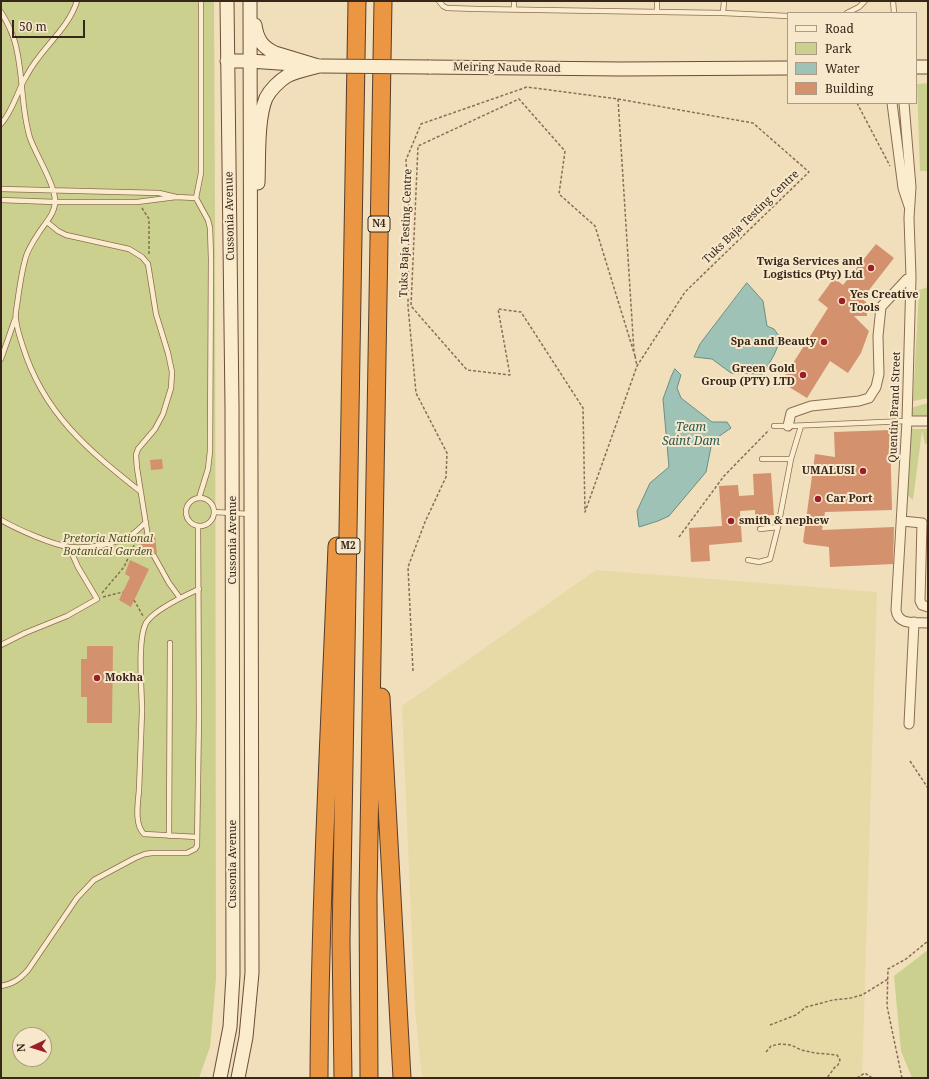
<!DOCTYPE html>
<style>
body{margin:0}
#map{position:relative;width:929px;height:1079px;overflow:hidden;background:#f1debb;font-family:"Noto Serif",serif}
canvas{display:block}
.frame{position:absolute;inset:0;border:2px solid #37261a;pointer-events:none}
.legend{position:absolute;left:787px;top:12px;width:130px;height:92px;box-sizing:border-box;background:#f8e8cb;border:1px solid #ab9a84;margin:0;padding:5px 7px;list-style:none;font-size:12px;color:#37261a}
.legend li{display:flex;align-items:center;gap:8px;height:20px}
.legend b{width:20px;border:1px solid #ab9a84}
.north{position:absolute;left:12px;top:1027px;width:40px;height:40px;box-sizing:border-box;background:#f8e8cb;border:1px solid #ab9a84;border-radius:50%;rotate:266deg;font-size:11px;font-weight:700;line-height:16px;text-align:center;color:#37261a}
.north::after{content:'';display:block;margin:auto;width:14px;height:18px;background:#9e1e27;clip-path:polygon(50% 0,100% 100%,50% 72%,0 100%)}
.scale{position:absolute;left:12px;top:20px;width:73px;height:18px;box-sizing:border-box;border:2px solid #37261a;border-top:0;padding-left:5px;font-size:12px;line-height:14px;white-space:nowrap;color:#37261a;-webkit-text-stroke:3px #f8e8cb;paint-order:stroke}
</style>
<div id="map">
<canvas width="929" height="1079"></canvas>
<div class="frame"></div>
<ul class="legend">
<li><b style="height:5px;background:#fcecce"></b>Road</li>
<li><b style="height:11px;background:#ccd08e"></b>Park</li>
<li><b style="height:11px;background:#9fc2b6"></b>Water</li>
<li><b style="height:11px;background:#d3916d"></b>Building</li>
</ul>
<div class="north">N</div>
<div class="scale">50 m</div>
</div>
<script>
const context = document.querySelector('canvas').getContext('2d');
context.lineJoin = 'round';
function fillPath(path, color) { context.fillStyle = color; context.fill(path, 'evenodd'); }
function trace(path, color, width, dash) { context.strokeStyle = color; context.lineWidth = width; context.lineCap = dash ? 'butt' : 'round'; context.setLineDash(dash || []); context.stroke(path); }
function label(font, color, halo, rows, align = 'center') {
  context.font = font + ' "Noto Serif",serif'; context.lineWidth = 4; context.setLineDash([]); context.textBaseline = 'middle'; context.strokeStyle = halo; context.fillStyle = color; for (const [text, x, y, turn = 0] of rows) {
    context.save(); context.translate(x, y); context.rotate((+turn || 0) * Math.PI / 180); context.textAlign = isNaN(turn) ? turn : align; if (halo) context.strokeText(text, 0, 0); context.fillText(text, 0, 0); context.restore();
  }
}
fillPath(new Path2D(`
 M 596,570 L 877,592 L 862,1078 L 422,1078 L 415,1010 L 402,706 Z`), '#e8daa7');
fillPath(new Path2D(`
 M 1,1 L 214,1 L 215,222 L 216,979 L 210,1047 L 199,1078 L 1,1078 ZM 20,1035 L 44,1035 L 44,1059 L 20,1059 Z
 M 928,83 L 928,171 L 920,171 L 917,84 Z
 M 928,287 L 928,398 L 913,401 L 919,290 Z
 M 928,403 L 928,416 L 912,417 L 911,408 Z
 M 912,429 L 928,429 L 928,443 L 925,444 L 922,431 L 913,500 L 907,495 Z
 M 928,950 L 928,1078 L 912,1078 L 901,1051 L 894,976 Z`), '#ccd08e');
const water = new Path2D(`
 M 747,283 L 763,301 L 767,326 L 774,329 L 781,339 L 774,355 L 763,374 L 731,373 L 712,359 L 694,357 L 700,344 Z
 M 675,369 L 681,375 L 677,388 L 681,398 L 712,422 L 727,422 L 731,428 L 718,437 L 711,447 L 706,472 L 669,516 L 658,521 L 639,527 L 637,511 L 650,483 L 669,467 L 663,399 L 671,377 Z`);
fillPath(water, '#9fc2b6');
trace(water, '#669083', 1);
fillPath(new Path2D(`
 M 876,244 L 894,258 L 862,299 L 866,302 L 867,316 L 854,316 L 869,331 L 861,353 L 848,373 L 830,361 L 807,398 L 781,382 L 828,308 L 818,300 L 834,278 L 843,285 Z
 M 890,430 L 892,510 L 825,512 L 822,530 L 894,527 L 893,564 L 830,567 L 829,547 L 806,544 L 803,542 L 815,454 L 835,457 L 834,432 Z
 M 162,459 L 163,469 L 151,470 L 150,460 Z
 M 771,473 L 774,515 L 755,516 L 755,510 L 740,511 L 742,542 L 709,545 L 710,561 L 691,562 L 689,528 L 722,526 L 719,486 L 738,485 L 739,496 L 754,495 L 753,474 Z
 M 155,536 L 157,554 L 154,552 L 151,554 L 150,556 L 142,557 L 140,538 L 144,537 L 145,540 L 148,541 L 151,540 L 152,537 Z
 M 130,560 L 149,569 L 131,607 L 119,600 L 130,577 L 125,574 Z
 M 87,646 L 113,646 L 112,723 L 87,723 L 87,697 L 81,697 L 81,659 L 87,659 Z`), '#d3916d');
const lane = new Path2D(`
 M 439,1 L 443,6 L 447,8 L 478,9 L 723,13 L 788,16
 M 657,1 L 657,12
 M 893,1 L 894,13
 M 514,10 L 514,1
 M 1,12 C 6,20 11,30 14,39 C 24,71 20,106 30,138 C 36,155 56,186 55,202 C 55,213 46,222 40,231 C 34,240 27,250 25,260 C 21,275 19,290 17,305 C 16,310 15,316 16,320 C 17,329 20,338 23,347 C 44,414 88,450 141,492
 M 723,13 L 724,1
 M 847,13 L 859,7 L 865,1
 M 1,124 C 14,109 17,91 27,75 C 41,48 68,30 77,1
 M 1,189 L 159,193 L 176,197
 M 196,198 L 201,173 L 201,1
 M 1,200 L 55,202 L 137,202 L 176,197 L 196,198 L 208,220 L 210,228 L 211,259 L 210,451 L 208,469 L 199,498
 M 47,222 L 58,231 L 66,235 L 129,249 L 142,257 L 148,264 L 156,314 L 168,353 L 172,372 L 171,388 L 163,414 L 155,429 L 138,449 L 136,455 L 137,468 L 148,537
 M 1,359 L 15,319
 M 774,426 L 788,426 L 907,421
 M 762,459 L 791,459
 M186 512a14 14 0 1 1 28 0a14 14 0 1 1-28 0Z
 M 214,512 L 250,514
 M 1,520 C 17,529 52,545 70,547 C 85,549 116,544 130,536 C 136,532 141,527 146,522
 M 760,529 L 778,527
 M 154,556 L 169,583 L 180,598
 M 748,560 L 759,562 L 770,559 L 778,527 L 791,459 L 801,426
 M 1,645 L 25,633 L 67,616 L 97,599 L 78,567 L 69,547
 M 169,836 L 170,643
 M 197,837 L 144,834 C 134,824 138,803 139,790 C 140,764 141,737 142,711 C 142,691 137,640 146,623 C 153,611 186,595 199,589
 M 1,986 C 13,984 20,979 28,970 L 77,898 L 94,880 L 135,858 L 145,854 L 152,853 L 187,853 L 195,849 L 197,846 L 199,715 L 198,526`);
const street = new Path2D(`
 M 892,103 L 903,188 L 909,206
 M 904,103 L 911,187 L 909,218 L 911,277 L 907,421 L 896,610 C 898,626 916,622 928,623
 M 907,421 L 928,421
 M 788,426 L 791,413 L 811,406 L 859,401 L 869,398 L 876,387 L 879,374 L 878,336 L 881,307 L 907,279
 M 902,521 L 922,523 L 920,601 L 922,605 L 928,607
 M 909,724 L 914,622`);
const secondary = new Path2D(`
 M 255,25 C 257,39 262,47 275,53 L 318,66
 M 227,61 L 250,61 L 293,64
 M 429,67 L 621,69 L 788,68
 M 916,67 L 928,67
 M 258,183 C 259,160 257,119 266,98 C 270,90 279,81 287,76 C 296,71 308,69 319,66
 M 220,1078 L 230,1027 L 233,975 L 232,407 L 227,1
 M 238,1078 L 246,1037 L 252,973 L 250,1`);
const highway = new Path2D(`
 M 381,697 L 402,1078
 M 319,1078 C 320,901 330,724 337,546
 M 343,1078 L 341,941 L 357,1
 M 369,1078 L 368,895 L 383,1`);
trace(lane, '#8a6d53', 6);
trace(street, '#8a6d53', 11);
trace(secondary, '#6b4e37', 15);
trace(highway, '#573b29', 19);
trace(new Path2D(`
 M 618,99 L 634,352
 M 857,103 L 890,166
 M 142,208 L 149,219 L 149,254
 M 635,356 L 637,366
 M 679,537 L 724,476 L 769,430
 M 102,593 L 124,567 L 136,541
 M 103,597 L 123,592
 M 134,600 L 143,616
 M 413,671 L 408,567 L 425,522 L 446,477 L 447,453 L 416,393 L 408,306 L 409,212 L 406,160 L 421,124 L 527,87 L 618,99 L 753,123 L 809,172 L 685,292 L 637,366 L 585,512 L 583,408 L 521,312 L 498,309 L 510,375 L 467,370 L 411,306 L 418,146 L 519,99 L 565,151 L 559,194 L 595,226 L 635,356
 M 910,761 L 928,788
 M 770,1025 L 796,1015 L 806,1007 L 833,1000 L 851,998 L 862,995 L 888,979
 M 766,1052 L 771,1046 L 780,1044 L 791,1045 L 801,1050 L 815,1053 L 837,1055 L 840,1060 L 838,1065 L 835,1067 L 827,1078
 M 857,1078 L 865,1073 L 872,1078
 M 902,1078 L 887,1006 L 888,969 L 906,959 L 928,941`), '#8a6d53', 1.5, [3, 2]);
trace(lane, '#fcecce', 4.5);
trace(street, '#fcecce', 9);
trace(secondary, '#fcecce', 13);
trace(highway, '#ea9642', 17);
const secondaryBridge = new Path2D(`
 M 321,66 L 429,67`);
trace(secondaryBridge, '#6b4e37', 15, []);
trace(secondaryBridge, '#fcecce', 13);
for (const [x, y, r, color] of [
 [871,268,4,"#9e1e27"],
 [842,301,4,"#9e1e27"],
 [824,342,4,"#9e1e27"],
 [803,375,4,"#9e1e27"],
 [863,471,4,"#9e1e27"],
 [818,499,4,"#9e1e27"],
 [731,521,4,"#9e1e27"],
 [97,678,4,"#9e1e27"]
]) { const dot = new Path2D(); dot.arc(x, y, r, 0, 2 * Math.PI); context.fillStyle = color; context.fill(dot); trace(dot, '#f8e8cb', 1.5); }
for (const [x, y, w] of [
 [379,224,22],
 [348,546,24]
]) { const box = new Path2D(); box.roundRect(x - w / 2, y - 8, w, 16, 3); context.fillStyle = '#f8e8cb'; context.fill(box); trace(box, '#37261a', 1); }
label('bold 10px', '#37261a', null, [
 ["N4",379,224],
 ["M2",348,546]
]);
label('11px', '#37261a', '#f8e8cb', [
 ["Meiring Naude Road",507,68,1],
 ["Cussonia Avenue",230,216,-91],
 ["Tuks Baja Testing Centre",751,217,-44],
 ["Tuks Baja Testing Centre",406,233,-88],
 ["Quentin Brand Street",895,407,-88],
 ["Cussonia Avenue",233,540,-90],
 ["Cussonia Avenue",233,864,-90]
]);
label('bold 11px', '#37261a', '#f8e8cb', [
 ["Twiga Services and",863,262],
 ["Logistics (Pty) Ltd",863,275],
 ["Yes Creative",850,295,"left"],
 ["Tools",850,308,"left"],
 ["Spa and Beauty",816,342],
 ["Green Gold",795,369],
 ["Group (PTY) LTD",795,382],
 ["UMALUSI",855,471],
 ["Car Port",826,499,"left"],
 ["smith & nephew",739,521,"left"],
 ["Mokha",105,678,"left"]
], 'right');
label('italic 11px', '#4b561e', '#f8e8cb', [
 ["Pretoria National",108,539],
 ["Botanical Garden",108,552]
]);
label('italic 12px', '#275953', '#f8e8cb', [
 ["Team",691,428],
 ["Saint Dam",691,442]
]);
</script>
